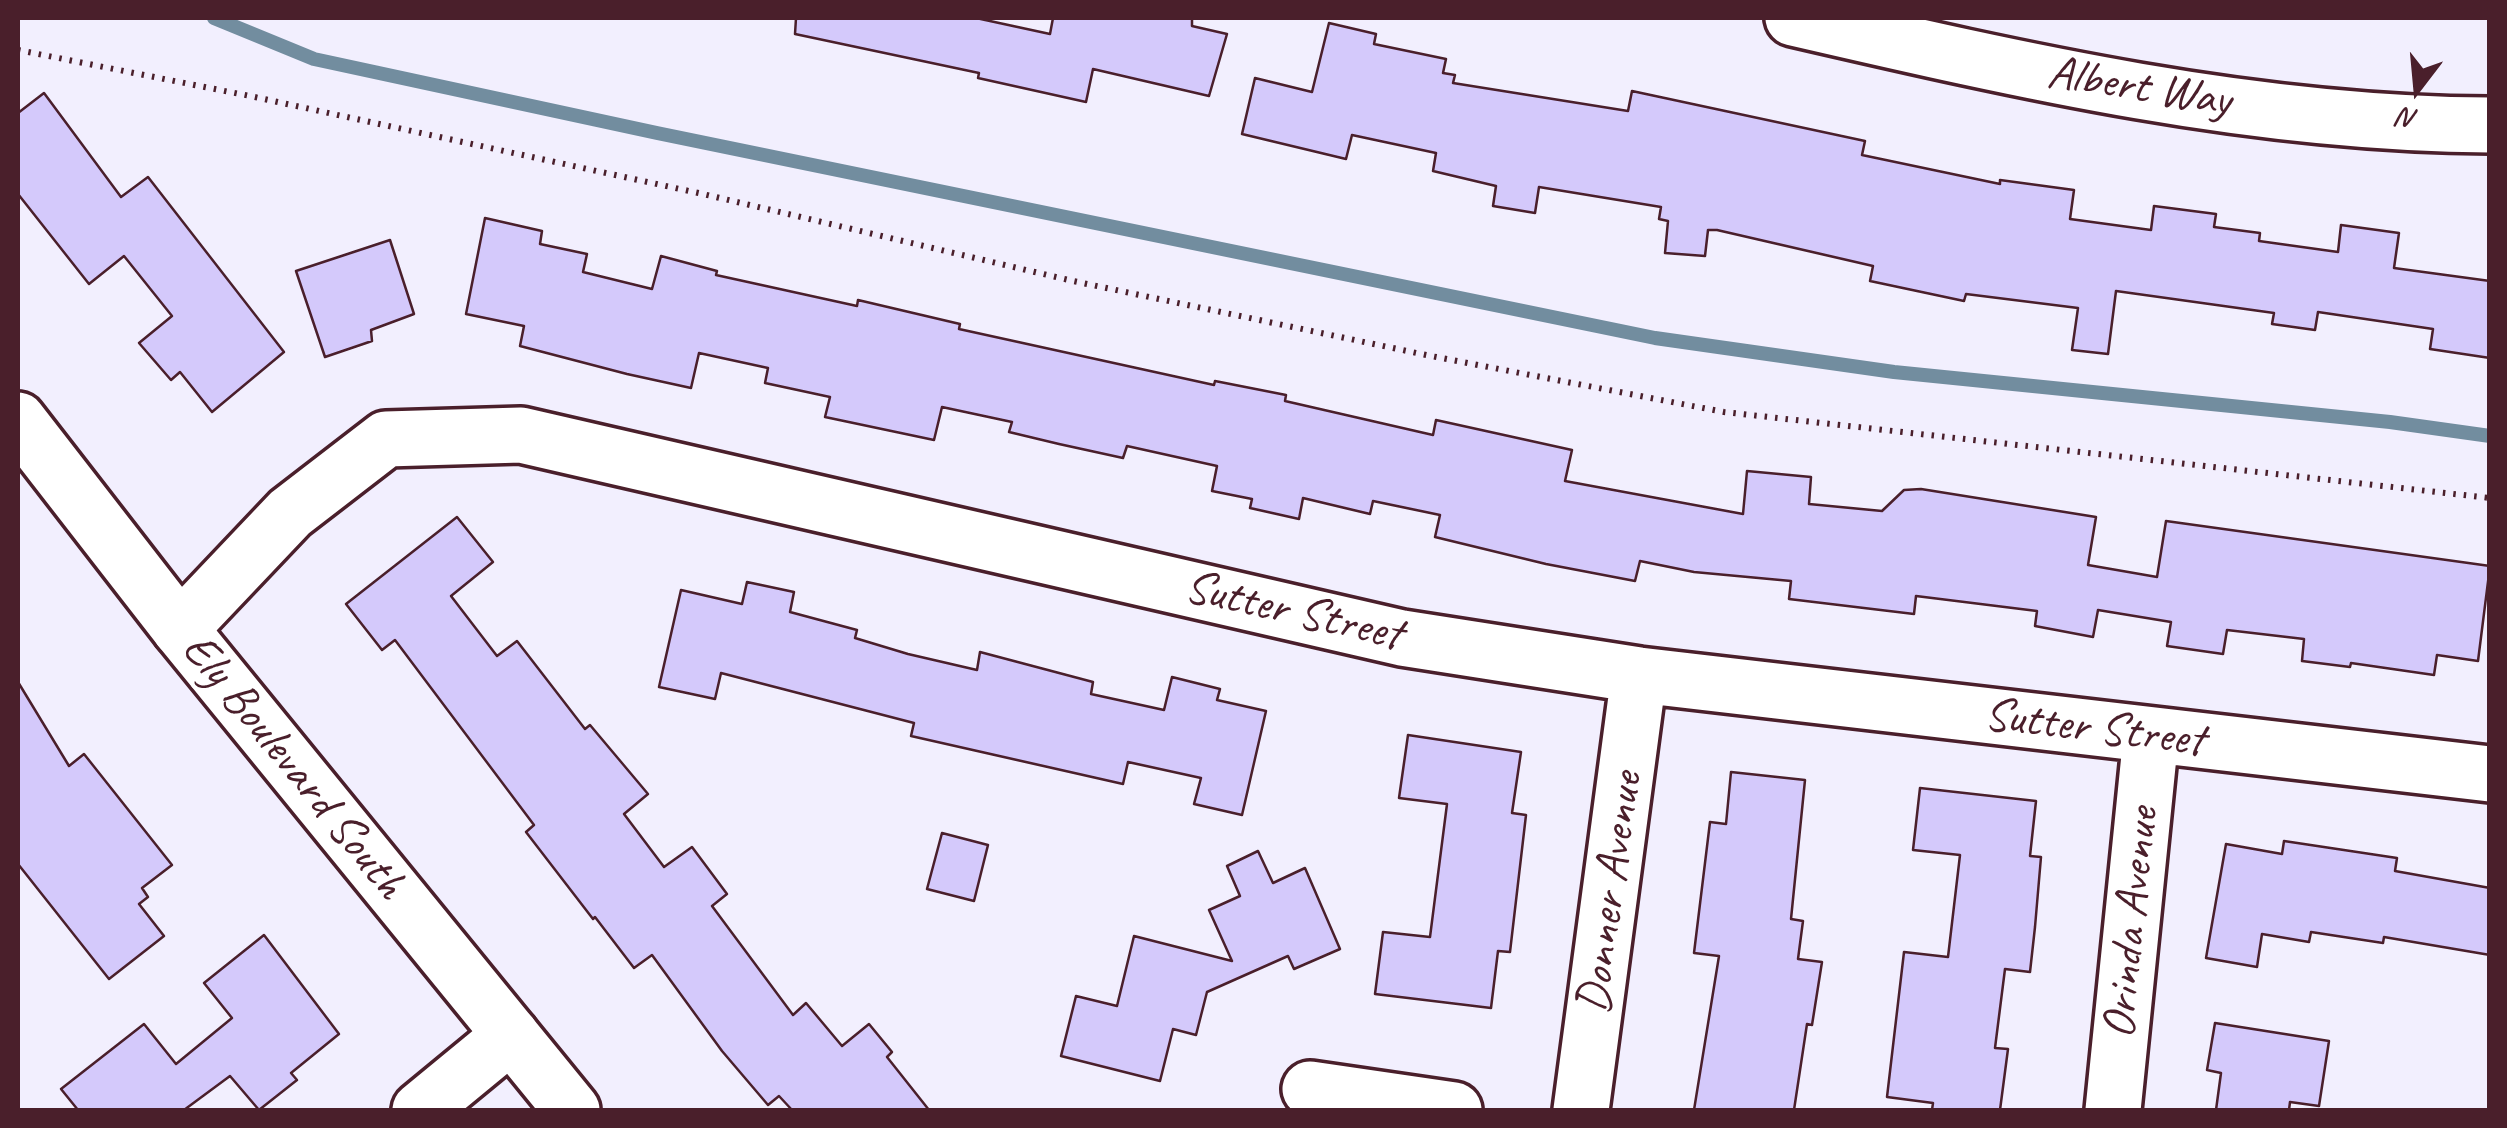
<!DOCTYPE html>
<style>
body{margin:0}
#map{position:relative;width:2507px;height:1128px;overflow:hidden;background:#f2effe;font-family:Caveat,sans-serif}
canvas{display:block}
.frame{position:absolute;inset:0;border:20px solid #4a1f2b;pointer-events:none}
.north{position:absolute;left:2367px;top:40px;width:100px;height:100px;-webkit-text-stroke:8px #fff;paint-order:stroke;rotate:196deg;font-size:28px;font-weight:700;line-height:40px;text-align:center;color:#4a1f2b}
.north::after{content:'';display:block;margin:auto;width:35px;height:45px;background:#4a1f2b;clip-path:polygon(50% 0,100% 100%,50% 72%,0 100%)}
</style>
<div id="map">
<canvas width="2507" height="1128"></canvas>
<div class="frame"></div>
<div class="north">N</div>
</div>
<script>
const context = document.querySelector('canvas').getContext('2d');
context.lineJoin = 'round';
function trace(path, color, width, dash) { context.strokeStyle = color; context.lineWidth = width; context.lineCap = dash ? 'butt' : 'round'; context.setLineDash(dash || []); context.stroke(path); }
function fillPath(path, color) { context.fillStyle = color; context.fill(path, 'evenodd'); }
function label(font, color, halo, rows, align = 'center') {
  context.font = font + ' Caveat,sans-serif'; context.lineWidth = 8; context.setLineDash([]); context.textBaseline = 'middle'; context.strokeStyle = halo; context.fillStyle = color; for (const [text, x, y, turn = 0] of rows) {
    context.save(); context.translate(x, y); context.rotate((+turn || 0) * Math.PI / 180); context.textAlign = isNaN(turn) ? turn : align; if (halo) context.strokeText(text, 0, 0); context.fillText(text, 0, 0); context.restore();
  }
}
trace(new Path2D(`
 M 214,18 L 314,59 L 657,133 L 1655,338 L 1894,372 L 2390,422 L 2490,436`), '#728d9f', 14);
const building = new Path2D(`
 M 796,18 L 976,18 L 1050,34 L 1053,18 L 1192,18 L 1192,26 L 1227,34 L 1209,96 L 1093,69 L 1086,102 L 978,78 L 979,73 L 795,34 Z
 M 1329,23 L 1376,34 L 1374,44 L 1446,59 L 1443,73 L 1455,75 L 1453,83 L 1628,111 L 1632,91 L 1865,141 L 1862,155 L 2000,184 L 2000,180 L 2074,190 L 2070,219 L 2151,230 L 2154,206 L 2216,214 L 2214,227 L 2260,233 L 2259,241 L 2338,252 L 2341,225 L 2399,233 L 2394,268 L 2490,281 L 2490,358 L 2430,349 L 2433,329 L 2318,312 L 2315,330 L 2272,324 L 2274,313 L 2116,291 L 2108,354 L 2072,350 L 2078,308 L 1966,294 L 1964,301 L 1870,281 L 1873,266 L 1717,230 L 1708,230 L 1705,256 L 1665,253 L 1668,221 L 1659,219 L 1661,207 L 1539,187 L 1535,213 L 1493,206 L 1496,186 L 1433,171 L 1436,153 L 1352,135 L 1346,159 L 1242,134 L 1255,78 L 1312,92 Z
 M 44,93 L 121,197 L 148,177 L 284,352 L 212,412 L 180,372 L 171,380 L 139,343 L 172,316 L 124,256 L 89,284 L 18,194 L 18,113 Z
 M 485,218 L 542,231 L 540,244 L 587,254 L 583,272 L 652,289 L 661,256 L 717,271 L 716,275 L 857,306 L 858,300 L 960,324 L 959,329 L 1214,385 L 1215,381 L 1286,395 L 1285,401 L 1433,435 L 1436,420 L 1572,450 L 1565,481 L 1743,514 L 1747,471 L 1811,477 L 1809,504 L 1882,511 L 1904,490 L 1921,489 L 2096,517 L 2088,565 L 2157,577 L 2166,521 L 2490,566 L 2478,661 L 2437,655 L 2434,675 L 2351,663 L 2350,667 L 2302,661 L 2304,639 L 2227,630 L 2223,654 L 2167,646 L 2171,622 L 2098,610 L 2093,637 L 2035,626 L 2037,611 L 1916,596 L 1914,614 L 1789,599 L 1791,581 L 1694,572 L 1640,561 L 1635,581 L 1546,564 L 1435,537 L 1440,515 L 1373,501 L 1370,514 L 1303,498 L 1299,519 L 1250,508 L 1252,499 L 1212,491 L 1217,466 L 1127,446 L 1123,458 L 1059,444 L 1009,432 L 1012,422 L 942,407 L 934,440 L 825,417 L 830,397 L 765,383 L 768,368 L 699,353 L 691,388 L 627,374 L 520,346 L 524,326 L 466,314 Z
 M 390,240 L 414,314 L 371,330 L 372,341 L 325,357 L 296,271 Z
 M 457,517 L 493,562 L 451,596 L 497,656 L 517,641 L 585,729 L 590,725 L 648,794 L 624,814 L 664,867 L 692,847 L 727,894 L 712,906 L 793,1015 L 806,1003 L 842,1046 L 869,1024 L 892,1052 L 887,1057 L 929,1110 L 792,1110 L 779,1096 L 768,1105 L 722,1051 L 652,955 L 634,968 L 595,917 L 593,919 L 526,832 L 534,825 L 395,640 L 382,650 L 346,604 Z
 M 747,582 L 794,592 L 790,612 L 857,630 L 855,638 L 908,654 L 977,670 L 980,652 L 1093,682 L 1091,694 L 1164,710 L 1172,677 L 1220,689 L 1217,700 L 1266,711 L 1242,815 L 1194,804 L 1201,778 L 1128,762 L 1123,784 L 911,736 L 914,723 L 721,673 L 715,699 L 659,687 L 681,590 L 742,604 Z
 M 18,682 L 69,766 L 84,754 L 172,865 L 142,888 L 148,897 L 139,904 L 164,936 L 109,979 L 18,864 Z
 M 1408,735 L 1521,752 L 1512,813 L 1526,815 L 1510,952 L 1498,951 L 1491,1008 L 1375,994 L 1383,932 L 1430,937 L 1447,804 L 1399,798 Z
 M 1731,772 L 1805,780 L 1791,919 L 1803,921 L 1798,959 L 1822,962 L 1812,1025 L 1807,1024 L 1794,1110 L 1694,1110 L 1719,956 L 1694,953 L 1710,822 L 1726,824 Z
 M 1920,788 L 2036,801 L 2030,856 L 2041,857 L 2035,927 L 2030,972 L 2005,969 L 1995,1048 L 2008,1049 L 2000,1110 L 1932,1110 L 1933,1103 L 1887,1097 L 1904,952 L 1948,957 L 1960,855 L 1913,850 Z
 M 942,833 L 988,845 L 974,901 L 927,889 Z
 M 2284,841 L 2397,858 L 2395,871 L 2490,888 L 2490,955 L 2384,937 L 2383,943 L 2311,932 L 2309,942 L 2262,934 L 2257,967 L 2206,958 L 2226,844 L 2282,854 Z
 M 1258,851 L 1273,883 L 1305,868 L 1340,949 L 1294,969 L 1288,956 L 1207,992 L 1196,1035 L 1173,1029 L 1160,1081 L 1061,1056 L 1076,996 L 1117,1006 L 1134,936 L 1232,961 L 1209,910 L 1240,896 L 1227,866 Z
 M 264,935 L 339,1034 L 291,1073 L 297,1080 L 259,1110 L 230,1076 L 184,1110 L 78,1110 L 61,1089 L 144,1024 L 176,1064 L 232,1018 L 204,983 Z
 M 2215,1023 L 2329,1041 L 2319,1106 L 2290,1102 L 2289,1110 L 2216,1110 L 2221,1073 L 2207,1070 Z`);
fillPath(building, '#d4c9fb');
trace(building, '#4a1f2b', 2.5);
const street = new Path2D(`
 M 1793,18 C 2022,71 2253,124 2490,125
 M 180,629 L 290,513 L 386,439 L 521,435 L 1402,638 L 1639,675 L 2490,774
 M 1310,1089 L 1454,1110
 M 420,1110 L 511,1035
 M 1581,1110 L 1639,675
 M 2113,1110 L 2151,736`);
const secondary = new Path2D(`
 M 18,420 L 180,629 L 572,1110`);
trace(street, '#4a1f2b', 62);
trace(secondary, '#4a1f2b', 62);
trace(new Path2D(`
 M 18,50 L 250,96 L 703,194 L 1073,281 L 1431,356 L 1724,412 L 2490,498`), '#4a1f2b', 6, [2.5, 8]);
trace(street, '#fff', 55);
trace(secondary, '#fff', 55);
label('48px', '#4a1f2b', '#fff', [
 ["Albert Way",2139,88,9],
 ["Sutter Street",1293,612,13],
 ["Sutter Street",2094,729,7],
 ["Ely Boulevard South",293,767,51],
 ["Donner Avenue",1611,893,-82],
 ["Orinda Avenue",2132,923,-84]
]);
</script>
